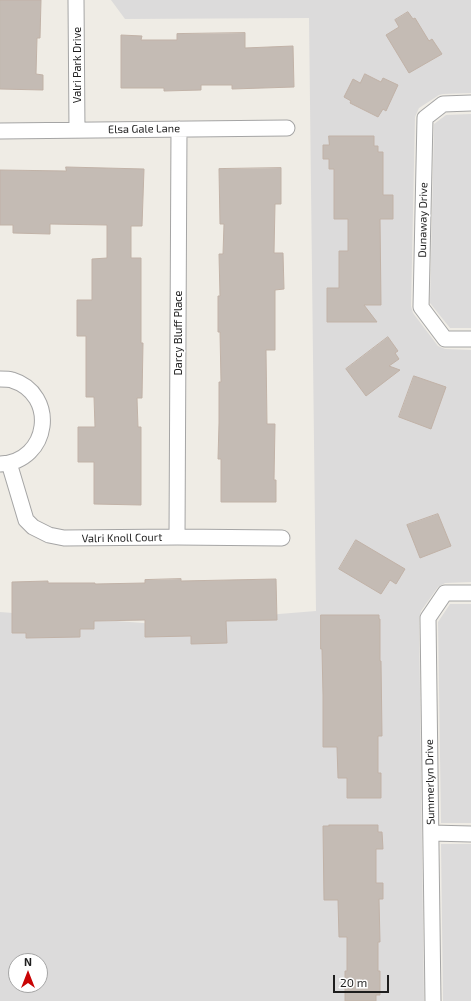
<!DOCTYPE html>
<style>
body{margin:0}
#map{position:relative;width:471px;height:1001px;overflow:hidden;background:#efece5;font-family:"Exo 2",sans-serif}
canvas{display:block}
.north{position:absolute;left:8px;top:953px;width:40px;height:40px;box-sizing:border-box;background:#fff;border:1px solid #a5a5a5;border-radius:50%;rotate:0deg;font-size:11px;font-weight:700;line-height:16px;text-align:center;color:#1e1e1e}
.north::after{content:'';display:block;margin:auto;width:14px;height:18px;background:#c90405;clip-path:polygon(50% 0,100% 100%,50% 72%,0 100%)}
.scale{position:absolute;left:333px;top:975px;width:56px;height:18px;box-sizing:border-box;border:2px solid #1e1e1e;border-top:0;padding-left:5px;font-size:12px;line-height:14px;white-space:nowrap;color:#1e1e1e;-webkit-text-stroke:3px #fff;paint-order:stroke}
</style>
<div id="map">
<canvas width="471" height="1001"></canvas>
<div class="north">N</div>
<div class="scale">20 m</div>
</div>
<script>
const context = document.querySelector('canvas').getContext('2d');
context.lineJoin = 'round';
function fillPath(path, color) { context.fillStyle = color; context.fill(path, 'evenodd'); }
function trace(path, color, width, dash) { context.strokeStyle = color; context.lineWidth = width; context.lineCap = dash ? 'butt' : 'round'; context.setLineDash(dash || []); context.stroke(path); }
function label(font, color, halo, rows, align = 'center') {
  context.font = font + ' "Exo 2",sans-serif'; context.lineWidth = 3; context.setLineDash([]); context.textBaseline = 'middle'; context.strokeStyle = halo; context.fillStyle = color; for (const [text, x, y, turn = 0] of rows) {
    context.save(); context.translate(x, y); context.rotate((+turn || 0) * Math.PI / 180); context.textAlign = isNaN(turn) ? turn : align; if (halo) context.strokeText(text, 0, 0); context.fillText(text, 0, 0); context.restore();
  }
}
fillPath(new Path2D(`
 M 111,0 L 471,0 L 471,93 L 443,94 L 439,95 L 419,108 L 415,117 L 411,306 L 413,313 L 438,346 L 445,349 L 471,350 L 471,582 L 445,583 L 438,587 L 421,611 L 419,618 L 424,1001 L 0,1001 L 0,612 L 156,624 L 316,611 L 309,18 L 125,19 ZM 16,961 L 40,961 L 40,985 L 16,985 Z
 M 471,114 L 471,328 L 450,328 L 430,303 L 434,124 L 446,115 Z
 M 450,604 L 471,604 L 471,823 L 441,823 L 438,622 Z
 M 441,844 L 471,844 L 471,1001 L 443,1001 Z`), '#dcdbdb');
const building = new Path2D(`
 M 0,0 L 41,0 L 40,38 L 37,38 L 36,74 L 43,75 L 43,90 L 0,89 Z
 M 408,12 L 413,19 L 415,18 L 429,41 L 432,39 L 442,54 L 409,73 L 386,35 L 399,27 L 395,20 Z
 M 245,33 L 245,48 L 293,46 L 294,87 L 232,89 L 232,85 L 201,85 L 201,90 L 164,91 L 164,88 L 121,88 L 121,35 L 142,36 L 141,40 L 177,40 L 177,34 Z
 M 365,74 L 381,82 L 383,78 L 398,85 L 386,111 L 383,109 L 378,117 L 350,103 L 351,101 L 344,97 L 353,79 L 360,83 Z
 M 329,136 L 374,136 L 374,146 L 378,146 L 378,152 L 383,152 L 383,195 L 393,195 L 393,219 L 380,219 L 381,305 L 364,305 L 377,322 L 327,322 L 327,288 L 339,288 L 339,251 L 348,251 L 348,219 L 334,219 L 334,169 L 329,169 L 329,159 L 323,159 L 323,145 L 329,145 Z
 M 66,167 L 144,169 L 142,226 L 131,226 L 131,258 L 141,258 L 141,343 L 143,343 L 142,398 L 137,398 L 138,427 L 141,427 L 141,505 L 94,504 L 94,462 L 78,462 L 78,427 L 95,427 L 94,397 L 86,397 L 86,336 L 77,336 L 77,300 L 92,300 L 92,259 L 107,258 L 107,225 L 50,224 L 50,234 L 13,233 L 13,225 L 0,225 L 0,170 L 66,171 Z
 M 281,168 L 281,204 L 275,204 L 274,253 L 283,253 L 284,289 L 275,290 L 275,350 L 266,350 L 267,424 L 275,424 L 274,480 L 276,480 L 276,502 L 221,502 L 221,459 L 218,459 L 219,423 L 219,382 L 221,382 L 220,332 L 218,332 L 218,296 L 220,296 L 219,254 L 223,254 L 224,224 L 220,224 L 219,169 Z
 M 388,337 L 398,351 L 395,353 L 399,359 L 389,366 L 400,370 L 366,396 L 346,369 Z
 M 414,376 L 446,387 L 431,429 L 399,417 Z
 M 438,514 L 451,546 L 420,558 L 407,525 Z
 M 356,540 L 405,569 L 396,584 L 390,580 L 381,594 L 339,569 Z
 M 181,579 L 181,581 L 276,579 L 277,620 L 226,621 L 227,643 L 191,644 L 191,636 L 145,637 L 145,620 L 94,621 L 94,629 L 80,629 L 80,637 L 26,638 L 26,633 L 12,633 L 12,582 L 48,581 L 48,583 L 95,583 L 95,584 L 145,583 L 145,580 Z
 M 321,615 L 379,615 L 379,619 L 380,619 L 380,661 L 381,661 L 382,736 L 378,736 L 378,773 L 381,773 L 381,798 L 347,798 L 347,778 L 338,778 L 337,747 L 323,747 L 323,695 L 322,649 L 321,649 Z
 M 329,825 L 378,825 L 378,832 L 382,832 L 383,849 L 376,849 L 376,883 L 383,883 L 383,899 L 379,899 L 380,942 L 378,942 L 378,971 L 380,971 L 380,995 L 376,995 L 376,1001 L 345,1001 L 345,971 L 347,971 L 347,937 L 339,937 L 338,900 L 324,900 L 323,826 L 329,826 Z`);
fillPath(building, '#c4bbb4');
trace(building, '#c1b2a7', 1);
const street = new Path2D(`
 M 76,0 L 77,130
 M 471,103 L 443,104 L 425,118 L 421,307 L 445,339 L 471,339
 M 0,131 L 287,128
 M 0,379 C 4,379 9,379 12,380 C 58,394 50,462 0,464
 M 9,463 L 26,520 L 33,527 L 49,535 L 64,538 L 177,537 L 282,538
 M 177,537 L 179,129
 M 431,833 L 471,834
 M 433,1001 L 428,618 L 445,593 L 471,593`);
trace(street, '#a5a5a5', 17);
trace(street, '#fff', 15);
label('11px', '#1e1e1e', '#fff', [
 ["Valri Park Drive",77,65,-90],
 ["Elsa Gale Lane",144,129,-1],
 ["Dunaway Drive",423,220,-89],
 ["Darcy Bluff Place",178,333,-90],
 ["Valri Knoll Court",122,538,-1],
 ["Summerlyn Drive",430,782,-91]
]);
</script>
